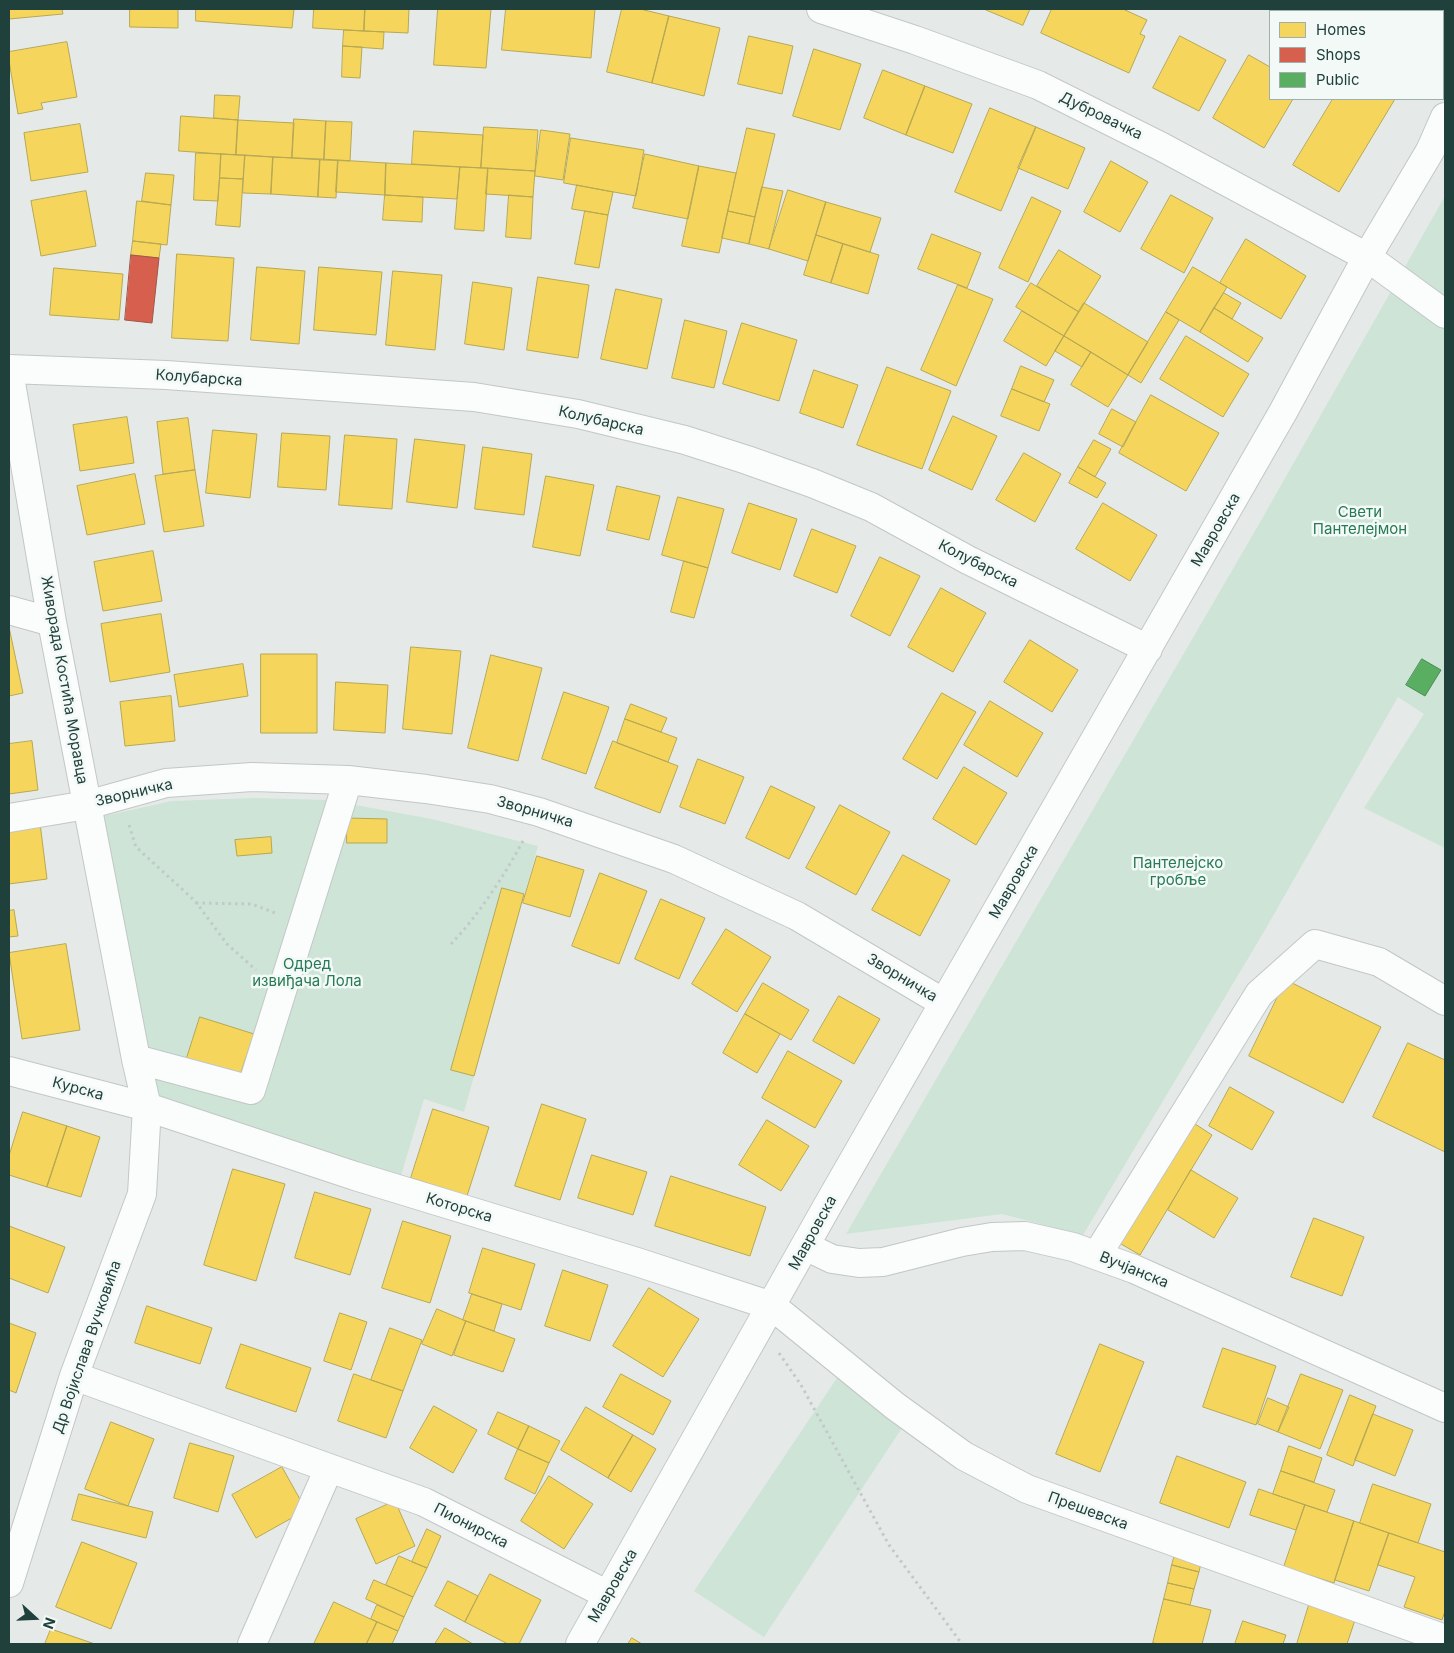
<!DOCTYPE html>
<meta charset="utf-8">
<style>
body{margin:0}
#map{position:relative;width:1454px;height:1653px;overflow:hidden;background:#e5eae9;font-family:Inter,sans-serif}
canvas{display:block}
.frame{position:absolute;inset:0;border:10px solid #20403c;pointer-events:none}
.legend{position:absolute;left:1269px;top:10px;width:175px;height:90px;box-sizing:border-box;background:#f3f9f7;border:1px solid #9fafac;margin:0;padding:6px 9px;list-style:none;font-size:15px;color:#20403c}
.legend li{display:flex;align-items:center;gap:10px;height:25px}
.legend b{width:25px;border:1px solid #9fafac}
.north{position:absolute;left:10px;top:1593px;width:50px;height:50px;-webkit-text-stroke:4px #f3f9f7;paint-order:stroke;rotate:110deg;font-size:14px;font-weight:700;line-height:20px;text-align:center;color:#20403c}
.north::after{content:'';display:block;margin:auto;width:18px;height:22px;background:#20403c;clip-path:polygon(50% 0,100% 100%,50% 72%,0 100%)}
</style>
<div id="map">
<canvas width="1454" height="1653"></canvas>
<div class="frame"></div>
<ul class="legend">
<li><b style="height:14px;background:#f6d55c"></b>Homes</li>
<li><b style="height:14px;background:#d6604d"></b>Shops</li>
<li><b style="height:14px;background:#5aae61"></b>Public</li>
</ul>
<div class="north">N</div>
</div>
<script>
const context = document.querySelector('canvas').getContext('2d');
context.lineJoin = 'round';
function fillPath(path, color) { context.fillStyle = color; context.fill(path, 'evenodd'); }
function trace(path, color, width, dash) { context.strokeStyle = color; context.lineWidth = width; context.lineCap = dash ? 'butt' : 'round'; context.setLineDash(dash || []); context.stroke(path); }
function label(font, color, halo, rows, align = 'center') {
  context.font = font + ' Inter,sans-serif'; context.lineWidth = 5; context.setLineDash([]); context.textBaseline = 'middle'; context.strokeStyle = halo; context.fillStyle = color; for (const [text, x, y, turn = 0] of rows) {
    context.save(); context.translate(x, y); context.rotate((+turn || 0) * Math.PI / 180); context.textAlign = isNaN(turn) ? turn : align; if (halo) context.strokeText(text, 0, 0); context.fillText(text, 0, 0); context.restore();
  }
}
fillPath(new Path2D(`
 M 1445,196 L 1445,848 L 1364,808 L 1424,714 L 1398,697 L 1265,930 L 1083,1235 L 1002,1214 L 846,1234 L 1255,531 Z
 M 255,798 L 328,800 L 432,819 L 538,846 L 464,1112 L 424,1099 L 399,1182 L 156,1110 L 104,816 L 172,801 Z
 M 841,1372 L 904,1425 L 764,1637 L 694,1591 Z`), '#cde4d7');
const homes = new Path2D(`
 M 9,9 L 62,9 L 63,14 L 9,19 Z
 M 130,9 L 178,9 L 178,28 L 130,27 Z
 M 196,9 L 294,9 L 292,28 L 196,21 Z
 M 314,9 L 365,9 L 364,31 L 313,28 Z
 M 365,9 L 409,9 L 408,33 L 364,31 Z
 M 438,9 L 491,9 L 486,68 L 434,65 Z
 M 506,9 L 595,9 L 591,58 L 502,50 Z
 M 622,9 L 640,9 L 669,16 L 652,83 L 607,72 Z
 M 984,9 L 1030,9 L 1023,25 Z
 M 1052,9 L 1123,9 L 1147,20 L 1140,34 L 1145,36 L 1129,73 L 1041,33 Z
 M 1301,9 L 1345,9 L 1344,11 L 1299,11 Z
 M 1376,9 L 1445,9 L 1445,18 L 1443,23 L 1443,11 L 1374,11 Z
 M 669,16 L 720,28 L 704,96 L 652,83 Z
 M 344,30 L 384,32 L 383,49 L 343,46 Z
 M 749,36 L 793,46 L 782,94 L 738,84 Z
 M 1180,36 L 1226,60 L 1199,111 L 1153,88 Z
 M 67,42 L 77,97 L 41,103 L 43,109 L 18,114 L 9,61 L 9,52 Z
 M 343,46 L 362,47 L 360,78 L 342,77 Z
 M 814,49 L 861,64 L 840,130 L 793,116 Z
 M 1249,55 L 1270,67 L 1270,99 L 1293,99 L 1264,148 L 1213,118 Z
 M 883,70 L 925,86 L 906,135 L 864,118 Z
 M 925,86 L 972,104 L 953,153 L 906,135 Z
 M 215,95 L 240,96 L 238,120 L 214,118 Z
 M 1333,99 L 1395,99 L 1339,192 L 1293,165 Z
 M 990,108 L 1036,127 L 1001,211 L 955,192 Z
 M 181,116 L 238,120 L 236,155 L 179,151 Z
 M 294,119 L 326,121 L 324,160 L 292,158 Z
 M 238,120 L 294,123 L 292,158 L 236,155 Z
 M 326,121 L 352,122 L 350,161 L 324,160 Z
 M 80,124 L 88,172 L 31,181 L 24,133 Z
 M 484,127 L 538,130 L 535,171 L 481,168 Z
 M 1036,127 L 1085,148 L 1068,189 L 1018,168 Z
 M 747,128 L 775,134 L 755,217 L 728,211 Z
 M 541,130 L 570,134 L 563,180 L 535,176 Z
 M 414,131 L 483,135 L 481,168 L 412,164 Z
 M 571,138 L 644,150 L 636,196 L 564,183 Z
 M 196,153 L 221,154 L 218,201 L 194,200 Z
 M 221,154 L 245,155 L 243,179 L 220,178 Z
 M 645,154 L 699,166 L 688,219 L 633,208 Z
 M 245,155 L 273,157 L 271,194 L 243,193 Z
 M 273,157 L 320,159 L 318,197 L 271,194 Z
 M 320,159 L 338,160 L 336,198 L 318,197 Z
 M 338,160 L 386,163 L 385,195 L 336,192 Z
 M 1111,161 L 1148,182 L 1120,232 L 1084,212 Z
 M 386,163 L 460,167 L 457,199 L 385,195 Z
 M 699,166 L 736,173 L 719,253 L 682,246 Z
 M 460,167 L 488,168 L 484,231 L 455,229 Z
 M 488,168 L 535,171 L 533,197 L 486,194 Z
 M 146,173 L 174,175 L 171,205 L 142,201 Z
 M 220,178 L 243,179 L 240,227 L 216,225 Z
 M 577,185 L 613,192 L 608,215 L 572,209 Z
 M 762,187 L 783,191 L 769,249 L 749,244 Z
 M 788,190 L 826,202 L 808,261 L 769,249 Z
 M 86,191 L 96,246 L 41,256 L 31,201 Z
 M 385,195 L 423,197 L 422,222 L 383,220 Z
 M 509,195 L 533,197 L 531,239 L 506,237 Z
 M 1171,195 L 1213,218 L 1184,273 L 1141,249 Z
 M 1032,197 L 1061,211 L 1028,282 L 999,268 Z
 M 137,201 L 171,205 L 167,245 L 133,241 Z
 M 826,202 L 881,218 L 870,252 L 816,235 Z
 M 585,211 L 608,215 L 599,268 L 575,264 Z
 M 728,211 L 755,217 L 749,244 L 722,238 Z
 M 932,234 L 981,253 L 967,288 L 918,269 Z
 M 816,235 L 843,244 L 831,283 L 804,275 Z
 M 1246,239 L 1306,276 L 1281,319 L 1220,283 Z
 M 133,241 L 161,244 L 159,258 L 131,255 Z
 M 843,244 L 879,255 L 868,294 L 831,283 Z
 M 1059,250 L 1101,276 L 1079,312 L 1037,286 Z
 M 177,254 L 234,258 L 228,341 L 172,338 Z
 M 257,267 L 305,271 L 299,344 L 251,340 Z
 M 319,267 L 382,272 L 376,335 L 314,330 Z
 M 1193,267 L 1227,287 L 1200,332 L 1166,312 Z
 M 54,268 L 123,274 L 119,320 L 50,315 Z
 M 393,271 L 442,275 L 435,350 L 386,345 Z
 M 538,277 L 589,285 L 578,358 L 527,350 Z
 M 473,282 L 512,288 L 504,350 L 465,344 Z
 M 1031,283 L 1079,312 L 1064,336 L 1016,307 Z
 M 958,285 L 993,299 L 956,386 L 921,370 Z
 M 616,289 L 662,299 L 647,369 L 601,359 Z
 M 1224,293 L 1241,303 L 1232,319 L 1214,308 Z
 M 1084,303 L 1148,342 L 1128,375 L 1064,336 Z
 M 1214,308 L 1263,338 L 1248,362 L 1200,332 Z
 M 1022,311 L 1064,336 L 1046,366 L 1004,341 Z
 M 1166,312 L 1179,320 L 1141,383 L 1128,375 Z
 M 685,320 L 727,331 L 714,388 L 672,378 Z
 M 742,323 L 797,340 L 779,401 L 723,384 Z
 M 1064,336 L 1091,352 L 1082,367 L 1055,351 Z
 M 1186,336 L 1249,374 L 1223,417 L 1160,379 Z
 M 1091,352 L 1128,375 L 1108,407 L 1071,385 Z
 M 1021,366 L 1054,380 L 1044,402 L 1012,389 Z
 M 887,367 L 951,391 L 922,469 L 857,445 Z
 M 814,370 L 858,385 L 843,428 L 800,413 Z
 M 1012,389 L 1050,404 L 1039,431 L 1001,416 Z
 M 1151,395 L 1219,433 L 1186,491 L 1119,453 Z
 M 1112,409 L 1136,422 L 1123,447 L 1099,434 Z
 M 953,416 L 997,436 L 972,490 L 929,470 Z
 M 127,417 L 134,463 L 80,471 L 73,425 Z
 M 188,418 L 195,470 L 163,474 L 157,422 Z
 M 213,430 L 257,434 L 250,498 L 206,493 Z
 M 282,433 L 330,436 L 326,490 L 278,487 Z
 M 345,435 L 397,439 L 392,509 L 339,505 Z
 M 415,439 L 465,445 L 457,508 L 407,502 Z
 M 1094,440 L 1111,449 L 1095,477 L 1078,467 Z
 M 483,447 L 532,454 L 524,515 L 475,509 Z
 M 1024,453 L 1061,474 L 1035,522 L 996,500 Z
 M 1078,467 L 1106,483 L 1097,498 L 1069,483 Z
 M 195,470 L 204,526 L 164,532 L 155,476 Z
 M 135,474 L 145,524 L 87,535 L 77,486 Z
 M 546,476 L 594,485 L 580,556 L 533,547 Z
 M 617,486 L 660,496 L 649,540 L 607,530 Z
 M 678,497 L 724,509 L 708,568 L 662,555 Z
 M 749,503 L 797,519 L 780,570 L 732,553 Z
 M 1103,503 L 1157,535 L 1130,581 L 1076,549 Z
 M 812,529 L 856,546 L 837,593 L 794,576 Z
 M 153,551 L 162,601 L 103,611 L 94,562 Z
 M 880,557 L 920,576 L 890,636 L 851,616 Z
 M 684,561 L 708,568 L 694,618 L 671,612 Z
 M 941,588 L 986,613 L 953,672 L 908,647 Z
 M 161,614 L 170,672 L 110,682 L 101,624 Z
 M 9,627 L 23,693 L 9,696 Z
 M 1030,640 L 1078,670 L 1052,712 L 1004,682 Z
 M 411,647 L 461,651 L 452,734 L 403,729 Z
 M 261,654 L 317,654 L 317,733 L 261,733 Z
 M 491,655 L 542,668 L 518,761 L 468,748 Z
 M 243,664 L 248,696 L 179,707 L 174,675 Z
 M 336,682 L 388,685 L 385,733 L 334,730 Z
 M 564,692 L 609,707 L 586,774 L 542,759 Z
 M 942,693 L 976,712 L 937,779 L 903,759 Z
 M 171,696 L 175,741 L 125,746 L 120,702 Z
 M 990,701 L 1043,733 L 1017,777 L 964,745 Z
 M 631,704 L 667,718 L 661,732 L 625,719 Z
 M 625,719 L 677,738 L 668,762 L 617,743 Z
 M 32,741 L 38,790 L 9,794 L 9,744 Z
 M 613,741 L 678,766 L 660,813 L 595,788 Z
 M 698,759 L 744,777 L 725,824 L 680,807 Z
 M 964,767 L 1007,793 L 976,845 L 933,819 Z
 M 771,786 L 815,807 L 789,859 L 746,838 Z
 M 840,805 L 890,832 L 856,895 L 806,868 Z
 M 347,818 L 387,819 L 387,843 L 347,843 Z
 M 40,823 L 47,879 L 9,884 L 9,827 Z
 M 271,837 L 272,853 L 237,856 L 235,840 Z
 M 903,855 L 950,880 L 920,936 L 872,910 Z
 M 537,856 L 584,870 L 570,917 L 523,903 Z
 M 600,873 L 647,891 L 619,964 L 572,946 Z
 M 502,888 L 524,894 L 474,1076 L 451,1070 Z
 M 661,899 L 705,918 L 679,979 L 635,959 Z
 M 14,910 L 18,936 L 9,937 L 9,911 Z
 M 726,929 L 771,957 L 737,1012 L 692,984 Z
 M 66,944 L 80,1030 L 22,1039 L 9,953 Z
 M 1286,980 L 1381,1027 L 1343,1103 L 1249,1056 Z
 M 763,983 L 809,1010 L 791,1040 L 745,1014 Z
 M 839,996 L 880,1019 L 854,1064 L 813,1041 Z
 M 745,1014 L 780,1034 L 757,1073 L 723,1053 Z
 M 200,1017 L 254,1034 L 238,1081 L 185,1064 Z
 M 1408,1043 L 1445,1060 L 1445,1152 L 1373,1117 Z
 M 788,1051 L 842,1081 L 815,1128 L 762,1098 Z
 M 1230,1087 L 1274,1112 L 1252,1150 L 1209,1126 Z
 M 542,1104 L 586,1119 L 560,1200 L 515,1186 Z
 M 433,1109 L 489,1127 L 467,1196 L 411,1178 Z
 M 23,1112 L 67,1126 L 47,1187 L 9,1175 L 9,1156 Z
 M 767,1120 L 809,1146 L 781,1191 L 739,1165 Z
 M 1189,1120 L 1212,1135 L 1140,1255 L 1116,1241 Z
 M 67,1126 L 100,1137 L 81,1197 L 47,1187 Z
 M 592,1155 L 647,1172 L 633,1215 L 578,1198 Z
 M 233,1169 L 285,1184 L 256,1281 L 204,1265 Z
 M 1191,1170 L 1238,1198 L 1214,1238 L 1168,1210 Z
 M 671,1176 L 766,1207 L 750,1256 L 655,1226 Z
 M 315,1192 L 371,1209 L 350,1275 L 295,1258 Z
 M 1314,1218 L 1364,1237 L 1342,1296 L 1291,1277 Z
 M 403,1221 L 451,1236 L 430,1303 L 382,1288 Z
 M 9,1226 L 65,1247 L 48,1293 L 9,1278 Z
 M 483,1248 L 535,1264 L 521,1310 L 469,1293 Z
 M 563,1270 L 608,1285 L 590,1341 L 545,1326 Z
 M 649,1288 L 699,1319 L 663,1377 L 613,1346 Z
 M 472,1294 L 502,1304 L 494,1331 L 463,1320 Z
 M 147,1306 L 212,1328 L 200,1364 L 135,1343 Z
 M 437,1309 L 466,1321 L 452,1356 L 422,1344 Z
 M 340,1313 L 367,1322 L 351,1370 L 324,1361 Z
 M 466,1321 L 515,1339 L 503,1372 L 454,1355 Z
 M 9,1323 L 36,1333 L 16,1393 L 9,1390 Z
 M 390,1328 L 422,1340 L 403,1391 L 371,1380 Z
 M 241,1344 L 311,1368 L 296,1412 L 226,1388 Z
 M 1100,1344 L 1144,1362 L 1100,1472 L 1056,1454 Z
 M 1223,1348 L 1276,1366 L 1256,1425 L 1203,1407 Z
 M 354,1374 L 403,1391 L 386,1438 L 338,1421 Z
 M 621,1374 L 671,1401 L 653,1435 L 603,1407 Z
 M 1301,1374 L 1343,1390 L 1320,1449 L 1278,1432 Z
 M 1350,1395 L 1376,1406 L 1353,1466 L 1327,1455 Z
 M 1268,1398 L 1289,1407 L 1278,1432 L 1258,1424 Z
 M 434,1406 L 477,1430 L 453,1473 L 410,1448 Z
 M 586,1407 L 633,1435 L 608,1478 L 561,1450 Z
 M 498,1412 L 529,1426 L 518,1449 L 488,1434 Z
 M 1373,1414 L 1413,1430 L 1395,1476 L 1355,1460 Z
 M 111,1422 L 154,1439 L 128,1506 L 85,1489 Z
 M 529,1426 L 560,1441 L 549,1463 L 518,1449 Z
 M 633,1435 L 656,1449 L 631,1492 L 608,1478 Z
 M 190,1443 L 234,1456 L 218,1512 L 174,1498 Z
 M 1289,1446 L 1322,1458 L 1314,1482 L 1281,1471 Z
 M 518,1449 L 549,1463 L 535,1494 L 505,1479 Z
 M 1177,1456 L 1246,1482 L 1229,1528 L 1160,1503 Z
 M 282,1467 L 306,1510 L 256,1538 L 232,1495 Z
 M 1281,1471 L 1335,1490 L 1327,1512 L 1273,1494 Z
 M 549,1476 L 593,1504 L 564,1549 L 521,1521 Z
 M 1373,1484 L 1431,1504 L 1418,1543 L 1360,1523 Z
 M 1259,1489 L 1305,1505 L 1296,1530 L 1250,1515 Z
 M 79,1494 L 153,1512 L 146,1538 L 72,1520 Z
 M 395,1501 L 415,1546 L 376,1564 L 356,1519 Z
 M 1305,1505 L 1354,1521 L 1334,1583 L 1284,1567 Z
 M 1354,1521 L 1389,1533 L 1369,1591 L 1335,1580 Z
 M 427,1529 L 441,1536 L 427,1568 L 412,1562 Z
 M 1389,1533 L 1445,1552 L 1445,1611 L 1442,1620 L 1404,1607 L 1415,1577 L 1378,1565 Z
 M 82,1542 L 137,1563 L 111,1629 L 56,1607 Z
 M 1177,1547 L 1203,1554 L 1199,1572 L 1172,1565 Z
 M 399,1556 L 427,1568 L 413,1597 L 386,1585 Z
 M 1172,1565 L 1199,1572 L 1194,1589 L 1168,1583 Z
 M 490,1574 L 541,1600 L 519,1644 L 508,1644 L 465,1622 Z
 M 374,1580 L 413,1597 L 404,1617 L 366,1599 Z
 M 448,1581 L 478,1596 L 465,1622 L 435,1606 Z
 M 1168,1583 L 1194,1589 L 1190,1605 L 1164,1599 Z
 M 1164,1599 L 1211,1610 L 1202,1644 L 1160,1644 L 1153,1643 Z
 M 334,1602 L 377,1622 L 366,1644 L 314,1644 Z
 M 377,1605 L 404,1617 L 398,1631 L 371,1619 Z
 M 1309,1605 L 1355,1620 L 1347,1644 L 1297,1644 Z
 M 1243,1621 L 1286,1635 L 1283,1644 L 1235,1644 Z
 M 377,1622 L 398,1631 L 392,1644 L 367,1644 Z
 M 445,1628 L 473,1644 L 435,1644 Z
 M 51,1629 L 95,1644 L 45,1644 Z
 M 632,1638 L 642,1644 L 628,1644 Z`);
fillPath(homes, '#f6d55c');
trace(homes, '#b6a852', 1);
const shops = new Path2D(`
 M 131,255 L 159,258 L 152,323 L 125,320 Z`);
fillPath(shops, '#d6604d');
trace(shops, '#9f5648', 1);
const public = new Path2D(`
 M 1422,659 L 1441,670 L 1425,696 L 1406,685 Z`);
fillPath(public, '#5aae61');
trace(public, '#498d56', 1);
const minor = new Path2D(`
 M 821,9 L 915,40 L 1038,85 L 1162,147 L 1367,257 L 1445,314
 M 9,369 L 166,375 L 474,397 L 578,414 L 685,440 L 747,460 L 812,483 L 871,507 L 968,560 L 1148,649
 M 9,371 L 52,622 L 136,1059 L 147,1107 L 142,1194 L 74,1376 L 9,1583
 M 9,610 L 52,622
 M 9,818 L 87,805 L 166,783 L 252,777 L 348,780 L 426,789 L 490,799 L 539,812 L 674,859 L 797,916 L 944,1003
 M 136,1059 L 251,1090 L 348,780
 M 9,1071 L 147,1107 L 355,1176 L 637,1262 L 772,1306 L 895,1406 L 964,1456 L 1027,1489 L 1445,1639
 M 805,1246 L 832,1259 L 859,1263 L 883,1262 L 962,1242 L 992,1237 L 1025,1236 L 1073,1247 L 1134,1269 L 1445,1408
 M 1097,1255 L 1259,994 L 1315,944 L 1379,962 L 1445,1001
 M 74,1376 L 329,1468
 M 252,1644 L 329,1468 L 424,1502 L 608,1595
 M 580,1644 L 829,1203 L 1283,412 L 1367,257 L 1430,151 L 1445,117`);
trace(minor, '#c2c7c6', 30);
trace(new Path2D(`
 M 129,825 L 136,847 L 195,901 L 227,944 L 256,970
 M 196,903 L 252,904 L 275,913
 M 451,944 C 478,916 506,873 524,839
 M 779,1353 L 801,1385 L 889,1545 L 962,1644`), '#c1cac9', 3, [2.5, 4]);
trace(minor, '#fbfcfc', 28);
label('15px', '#20403c', '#f3f9f7', [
 ["Дубровачка",1101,116,26],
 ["Колубарска",199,378,4],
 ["Колубарска",601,421,13],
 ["Мавровска",1216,530,-60],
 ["Колубарска",978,564,27],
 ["Живорада Костића Моравца",64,680,80],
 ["Зворничка",134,793,-13],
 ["Зворничка",535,812,16],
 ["Мавровска",1014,882,-60],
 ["Зворничка",902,978,31],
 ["Курска",78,1089,15],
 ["Которска",459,1208,17],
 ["Мавровска",813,1233,-61],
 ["Вучјанска",1134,1270,22],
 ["Др Војислава Вучковића",87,1347,-71],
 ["Прешевска",1088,1511,20],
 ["Пионирска",471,1526,27],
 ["Мавровска",613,1586,-60]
]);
label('15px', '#277a54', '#f3f9f7', [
 ["Свети",1360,512],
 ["Пантелејмон",1360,529],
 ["Пантелејско",1178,863],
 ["гробље",1178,880],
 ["Одред",307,964],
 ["извиђача Лола",307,981]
]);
</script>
